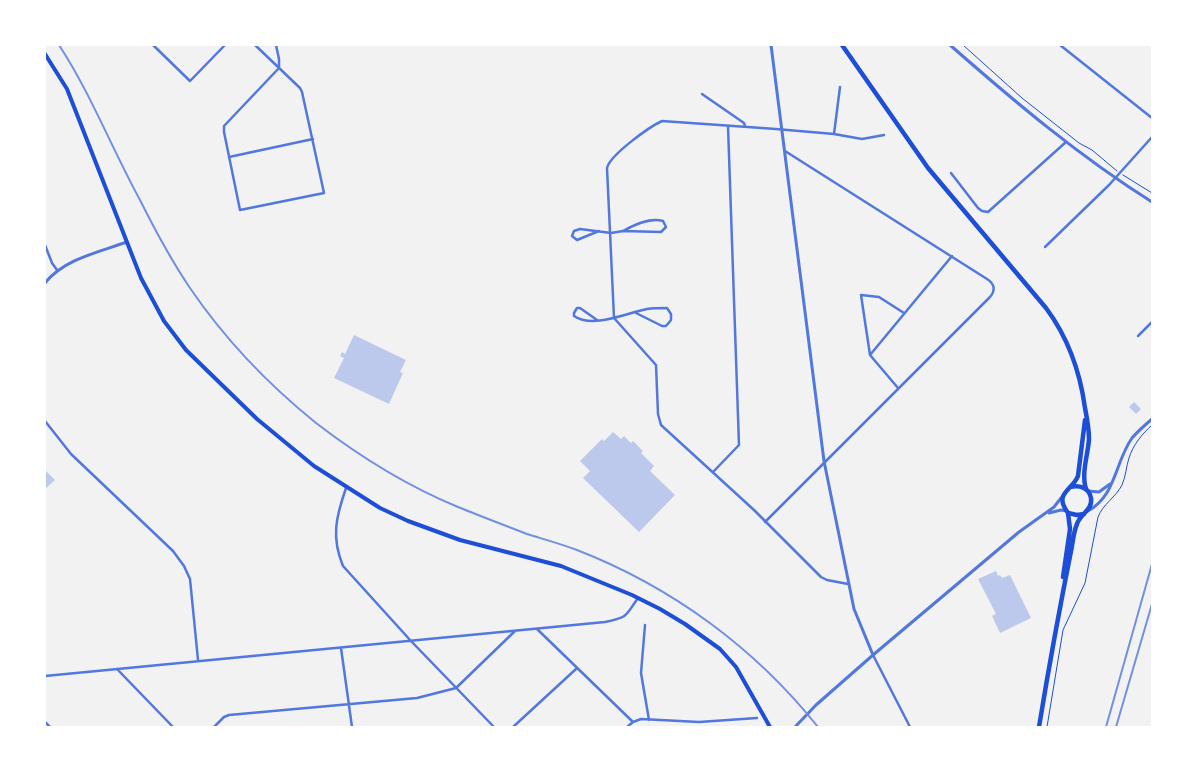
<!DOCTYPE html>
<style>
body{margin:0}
#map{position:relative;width:1197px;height:772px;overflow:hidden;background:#f2f2f2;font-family:Cabin,sans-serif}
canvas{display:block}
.frame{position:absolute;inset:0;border:46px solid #fff;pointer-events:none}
</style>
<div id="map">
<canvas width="1197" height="772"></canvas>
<div class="frame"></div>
</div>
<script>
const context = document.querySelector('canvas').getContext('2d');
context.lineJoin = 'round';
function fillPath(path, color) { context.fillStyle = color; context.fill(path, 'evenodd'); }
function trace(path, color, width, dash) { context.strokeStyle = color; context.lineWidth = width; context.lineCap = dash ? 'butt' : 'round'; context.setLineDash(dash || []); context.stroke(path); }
fillPath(new Path2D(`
 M 354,335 L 406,360 L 400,372 L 403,373 L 389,404 L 334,378 L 344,358 L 340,356 L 342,352 L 345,354 Z
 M 1134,402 L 1141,409 L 1136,414 L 1129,407 Z
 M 613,432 L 621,439 L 624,436 L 631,443 L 633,441 L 643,451 L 641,453 L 654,466 L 650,471 L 675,495 L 639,532 L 583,478 L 590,471 L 580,461 L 602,439 L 604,441 Z
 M 45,470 L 55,480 L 45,489 Z
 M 996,571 L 998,576 L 1000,575 L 1002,578 L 1010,575 L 1031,618 L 1000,633 L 992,616 L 996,614 L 978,579 Z`), '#bdc9ec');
trace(new Path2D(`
 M 963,45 L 1022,98 L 1079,143 L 1092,150 L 1117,171
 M 1123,175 L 1152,193
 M 1047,727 L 1063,630 L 1085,583 L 1098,517 C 1103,504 1116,497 1122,485 C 1126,476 1126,467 1129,458 C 1133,445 1142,434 1152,425`), '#1d4ed8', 1);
trace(new Path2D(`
 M 153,45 L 190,81 L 225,45
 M 255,45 L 300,88 L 302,92 L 324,193 L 240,210 L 224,132 L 224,126 L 279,68 L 279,59 L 276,45
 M 1060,45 L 1152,118
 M 702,94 L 744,123 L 745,126
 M 834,134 L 840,87
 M 229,157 L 313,139
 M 951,173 L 978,208 L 982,211 L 988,212 L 1066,142
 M 599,231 L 577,240 L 572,236 L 574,231 L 580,229 L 611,233 L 623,231 L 661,232 L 666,227 L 663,221 C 650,217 634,225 623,231
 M 45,245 L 52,263 L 57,270
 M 1045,247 L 1109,185 L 1152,137
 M 597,320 L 580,308 L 577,308 L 574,313 L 574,316 C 593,329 626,313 647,309 C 653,308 660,308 667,308 L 671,314 L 671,320 L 666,326 L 662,326 L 634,312
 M 1138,336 L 1152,322
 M 870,355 L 861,295 L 879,297 L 904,313
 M 898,388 L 870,355 L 952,256
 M 45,421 L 71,454 L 173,551 L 184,566 L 190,579 L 198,660
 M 713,472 L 739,445 L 728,126
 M 346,488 C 336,517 331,537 343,566 L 411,641 L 494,727
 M 765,522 L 989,298 C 996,291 995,284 987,279 L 785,151
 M 848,584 L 827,580 L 821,577 L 754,510 L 661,425 L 658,414 L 656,365 L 614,318 L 607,168 C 610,155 649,127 662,121 L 776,129 L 834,134 L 862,139 L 884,135
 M 645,625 L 641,673 L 649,720
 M 537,629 L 633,722
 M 341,648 L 352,727
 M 873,655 L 910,727
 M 117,669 L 173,727
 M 45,676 L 605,622 C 629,617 625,616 638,598
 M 45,722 L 50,727
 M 214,727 L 224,717 L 229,715 L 417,698 L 456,688 L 515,631
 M 513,727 L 576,669
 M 627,727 L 633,722 L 641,719 L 699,722 L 757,718`), '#5277de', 2.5);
trace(new Path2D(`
 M 771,45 L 824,461 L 854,609 L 873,655
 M 950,45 C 1015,102 1079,156 1152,202
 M 45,283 C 64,259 99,252 127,242
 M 1088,491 L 1099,492 L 1110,484
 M 1088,511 C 1116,496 1115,462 1132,438 C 1138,431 1145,425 1152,419
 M 1049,513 L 1061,510 L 1067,511
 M 795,727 L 816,705 L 873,655 L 1019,532 L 1054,507 L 1061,498`), '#5277de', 3);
trace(new Path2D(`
 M 45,54 L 67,89 L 141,278 L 164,321 L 186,350 L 257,419 L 314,466 L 380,508 L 408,521 L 460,540 L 561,566 L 632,595 L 660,609 L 685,624 L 720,649 L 736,667 L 770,727`), '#1d4ed8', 4);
trace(new Path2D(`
 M 842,45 L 928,168 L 1046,308 C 1069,339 1080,371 1085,408 C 1087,418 1089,429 1089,439 C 1088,455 1081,473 1086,489
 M 1084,514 L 1077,515 L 1068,513 C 1053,493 1072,491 1078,476 L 1085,420
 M 1063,577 L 1070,529 L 1068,513
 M 1039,727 C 1049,666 1060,606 1072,546 C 1073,539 1074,531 1077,524 C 1080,514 1093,510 1091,498 C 1089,487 1079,485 1070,487`), '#1d4ed8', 4.5);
trace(new Path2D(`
 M 59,45 C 91,94 112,149 140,200 C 155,230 171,260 190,288 C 224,338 269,385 316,423 C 359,456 407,486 458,507 C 480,516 504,525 527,534 C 543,539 561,544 577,550 C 672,587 755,648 818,727
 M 1106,727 L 1152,564
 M 1116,727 L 1152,604`), '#7290e2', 2);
</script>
